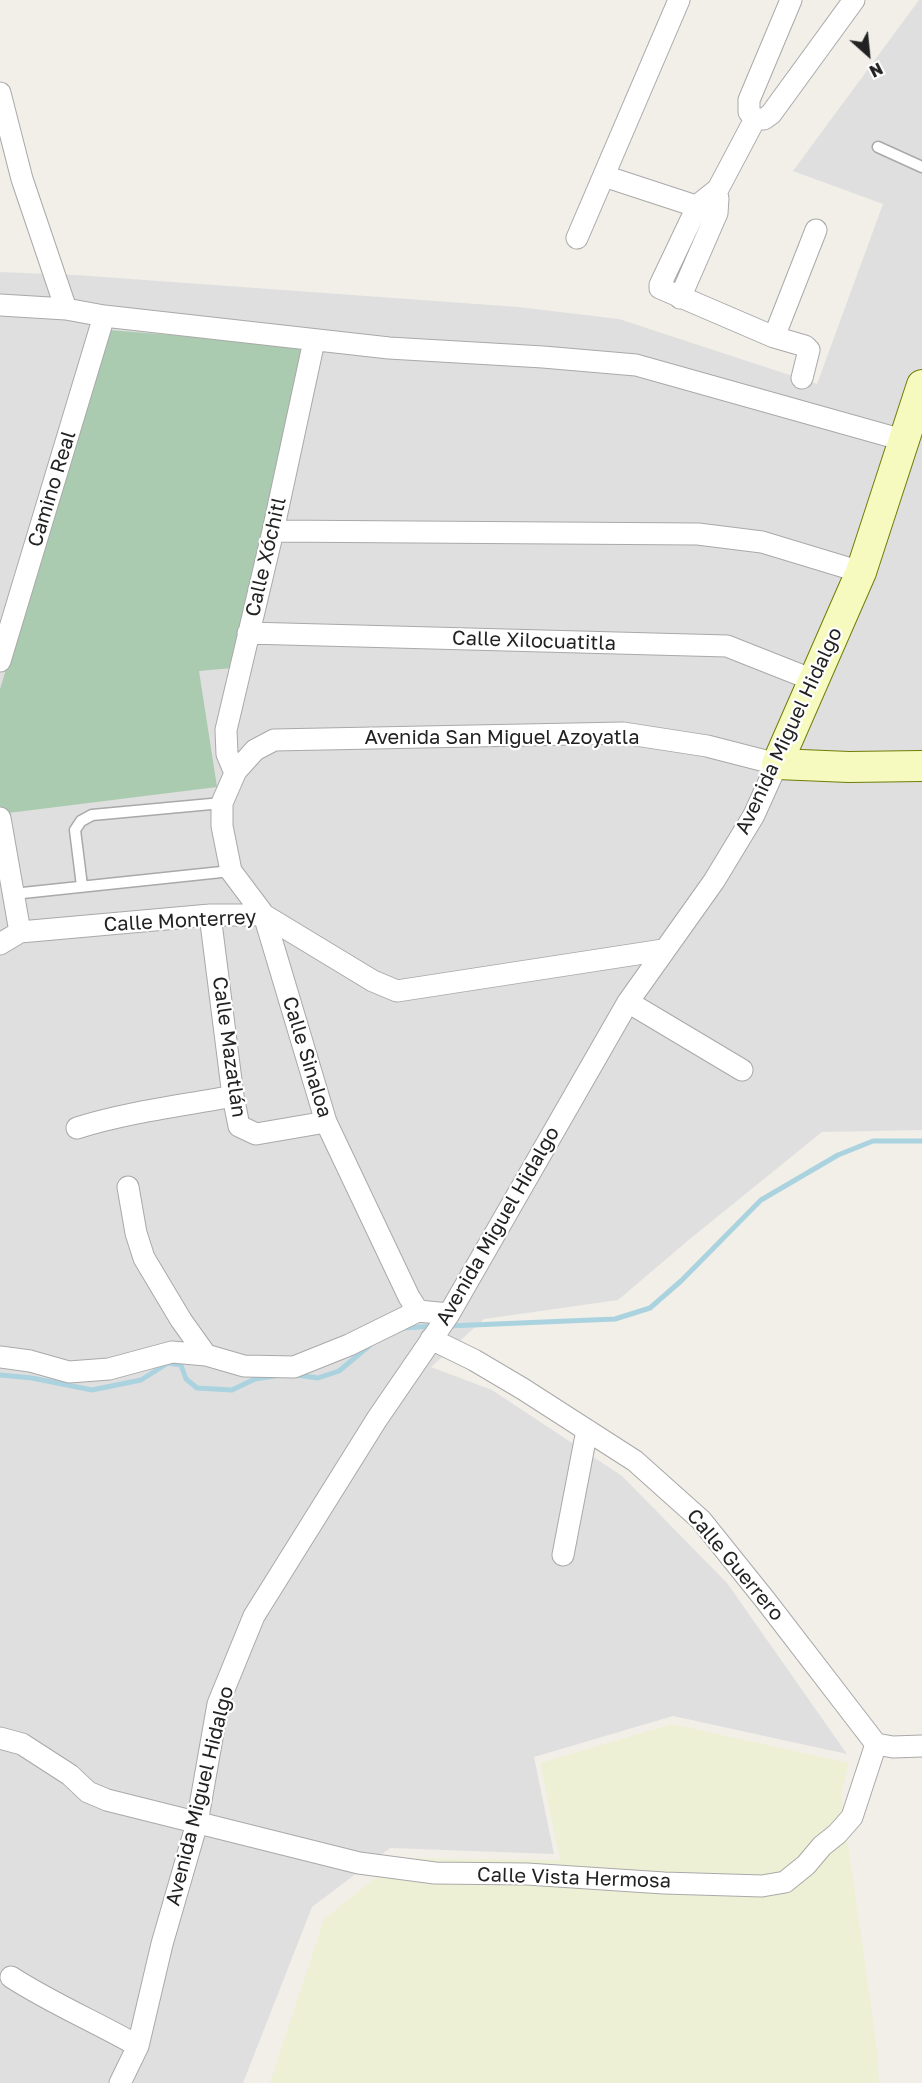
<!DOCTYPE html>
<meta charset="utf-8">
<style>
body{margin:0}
#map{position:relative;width:922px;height:2083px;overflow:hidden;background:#f2efe9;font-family:"Golos Text",sans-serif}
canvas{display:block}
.north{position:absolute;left:838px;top:24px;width:60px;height:60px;-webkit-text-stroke:4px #fff;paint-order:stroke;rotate:153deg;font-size:16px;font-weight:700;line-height:24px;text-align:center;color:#222}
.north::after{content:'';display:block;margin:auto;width:21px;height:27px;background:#222;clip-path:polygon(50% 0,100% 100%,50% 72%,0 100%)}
</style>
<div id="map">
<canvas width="922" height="2083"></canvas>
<div class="north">N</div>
</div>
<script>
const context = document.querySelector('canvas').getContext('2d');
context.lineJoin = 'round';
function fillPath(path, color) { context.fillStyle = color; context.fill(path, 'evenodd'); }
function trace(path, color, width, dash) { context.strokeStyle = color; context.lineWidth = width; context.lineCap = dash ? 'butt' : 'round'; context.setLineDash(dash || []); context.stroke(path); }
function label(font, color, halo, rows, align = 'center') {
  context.font = font + ' "Golos Text",sans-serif'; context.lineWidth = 4.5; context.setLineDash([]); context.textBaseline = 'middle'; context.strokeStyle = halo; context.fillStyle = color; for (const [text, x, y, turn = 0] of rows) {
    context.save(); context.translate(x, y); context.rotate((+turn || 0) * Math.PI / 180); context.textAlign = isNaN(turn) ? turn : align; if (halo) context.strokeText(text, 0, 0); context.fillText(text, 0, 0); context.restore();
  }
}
fillPath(new Path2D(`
 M 919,0 L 922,0 L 922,1130 L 822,1132 L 691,1238 L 618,1300 L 484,1319 L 431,1367 L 492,1390 L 622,1476 L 727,1583 L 847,1754 L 673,1716 L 534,1757 L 554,1854 L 390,1848 L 312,1907 L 243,2083 L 0,2083 L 0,272 L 76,275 L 518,307 L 619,319 L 817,384 L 883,204 L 793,171 Z`), '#e0dfdf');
fillPath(new Path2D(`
 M 672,1724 L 849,1763 L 841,1794 L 877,2048 L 879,2083 L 270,2083 L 324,1919 L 400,1858 L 560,1860 L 540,1763 Z`), '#eef0d5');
fillPath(new Path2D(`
 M 109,330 L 309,346 L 233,668 L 199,671 L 217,787 L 0,814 L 0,689 Z`), '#aacbaf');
trace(new Path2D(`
 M 449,1326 L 615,1319 L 650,1308 L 681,1281 L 761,1200 L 838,1155 L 873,1141 L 922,1141
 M 404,1328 L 434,1326
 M 0,1375 L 32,1378 L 92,1390 L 141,1380 L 168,1363 L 181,1365 L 186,1379 L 197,1388 L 232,1390 L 255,1379 L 275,1376
 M 296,1375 L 318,1378 L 339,1371 L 369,1346`), '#aad3df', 5);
const lane = new Path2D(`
 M 878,147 L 922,167
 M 82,886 L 75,830 L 81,821 L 92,815 L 222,803
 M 13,894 L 231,871`);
const street = new Path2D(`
 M 0,93 L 22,179 L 66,309
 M 755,119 L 718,189 L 698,205 L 660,285 L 660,288 L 774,337 L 805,346 L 809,350 L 802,378
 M 755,119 L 764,119 L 771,114 L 854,0
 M 755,119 L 749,112 L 749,100 L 791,0
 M 604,176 L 717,213
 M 577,238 L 679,0
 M 680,298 L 717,213 L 718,198
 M 0,305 L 66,309 L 104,316 L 389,348 L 543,357 L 636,365 L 903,440
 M 774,337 L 816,230
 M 273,531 L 698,534 L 762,542 L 861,572
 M 248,633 L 727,646 L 813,680
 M 0,661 L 104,316
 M 235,773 L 227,754 L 226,730 L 273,531 L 314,341
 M 0,818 L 20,932
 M 210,915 L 233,1096 L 239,1126 L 256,1134 L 326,1122
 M 0,944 L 20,932 L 210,915 L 264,915 L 373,981 L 397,991 L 663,950
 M 628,1002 L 742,1070
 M 77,1128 C 128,1112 181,1106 233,1096
 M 128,1187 L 136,1233 L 144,1258 L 181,1320 L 206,1355
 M 431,1339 L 474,1360 L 523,1389 L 635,1461 L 701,1520 L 766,1601 L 876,1744 L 893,1747 L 922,1746
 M 0,1357 L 30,1361 L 69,1372 L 109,1369 L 172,1352 L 206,1355 L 244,1366 L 294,1367 L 349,1345 L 418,1311
 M 563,1555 L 587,1430
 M 0,1738 L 22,1744 L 70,1775 L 88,1792 L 107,1800 L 359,1863 L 435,1873 L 527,1874 L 664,1883 L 762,1886 L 785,1882 L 806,1865 L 822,1846 L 837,1834 L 852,1817 L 876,1744
 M 11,1977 C 51,2003 96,2022 138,2046
 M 120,2083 L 138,2046 L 162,1944 L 197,1823 L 218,1704 L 254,1616 L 377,1419 L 449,1314 L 628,1002 L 714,881 L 754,815 L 777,764 L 707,746 L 623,733 L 274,740 L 255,750 L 236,771 L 222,803 L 222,826 L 231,871 L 264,915 L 326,1122 L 409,1297 L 418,1311 L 449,1314`);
const secondary = new Path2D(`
 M 922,385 L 861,572 L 777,764 L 849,767 L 922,766`);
trace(lane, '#a9a9a9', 13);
trace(street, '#a9a9a9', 23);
trace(secondary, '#707d05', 32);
trace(lane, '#fff', 10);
trace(street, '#fff', 21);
trace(secondary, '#f7fabf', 30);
label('20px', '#222', '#fff', [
 ["Camino Real",52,489,-73],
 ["Calle Xóchitl",266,557,-77],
 ["Calle Xilocuatitla",534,641,2],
 ["Avenida Miguel Hidalgo",789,731,-65],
 ["Avenida San Miguel Azoyatla",502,738],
 ["Calle Monterrey",180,921,-3],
 ["Calle Mazatlán",229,1047,82],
 ["Calle Sinaloa",307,1057,73],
 ["Avenida Miguel Hidalgo",498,1226,-60],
 ["Calle Guerrero",735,1565,50],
 ["Avenida Miguel Hidalgo",200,1796,-76],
 ["Calle Vista Hermosa",574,1878,2]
]);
</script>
